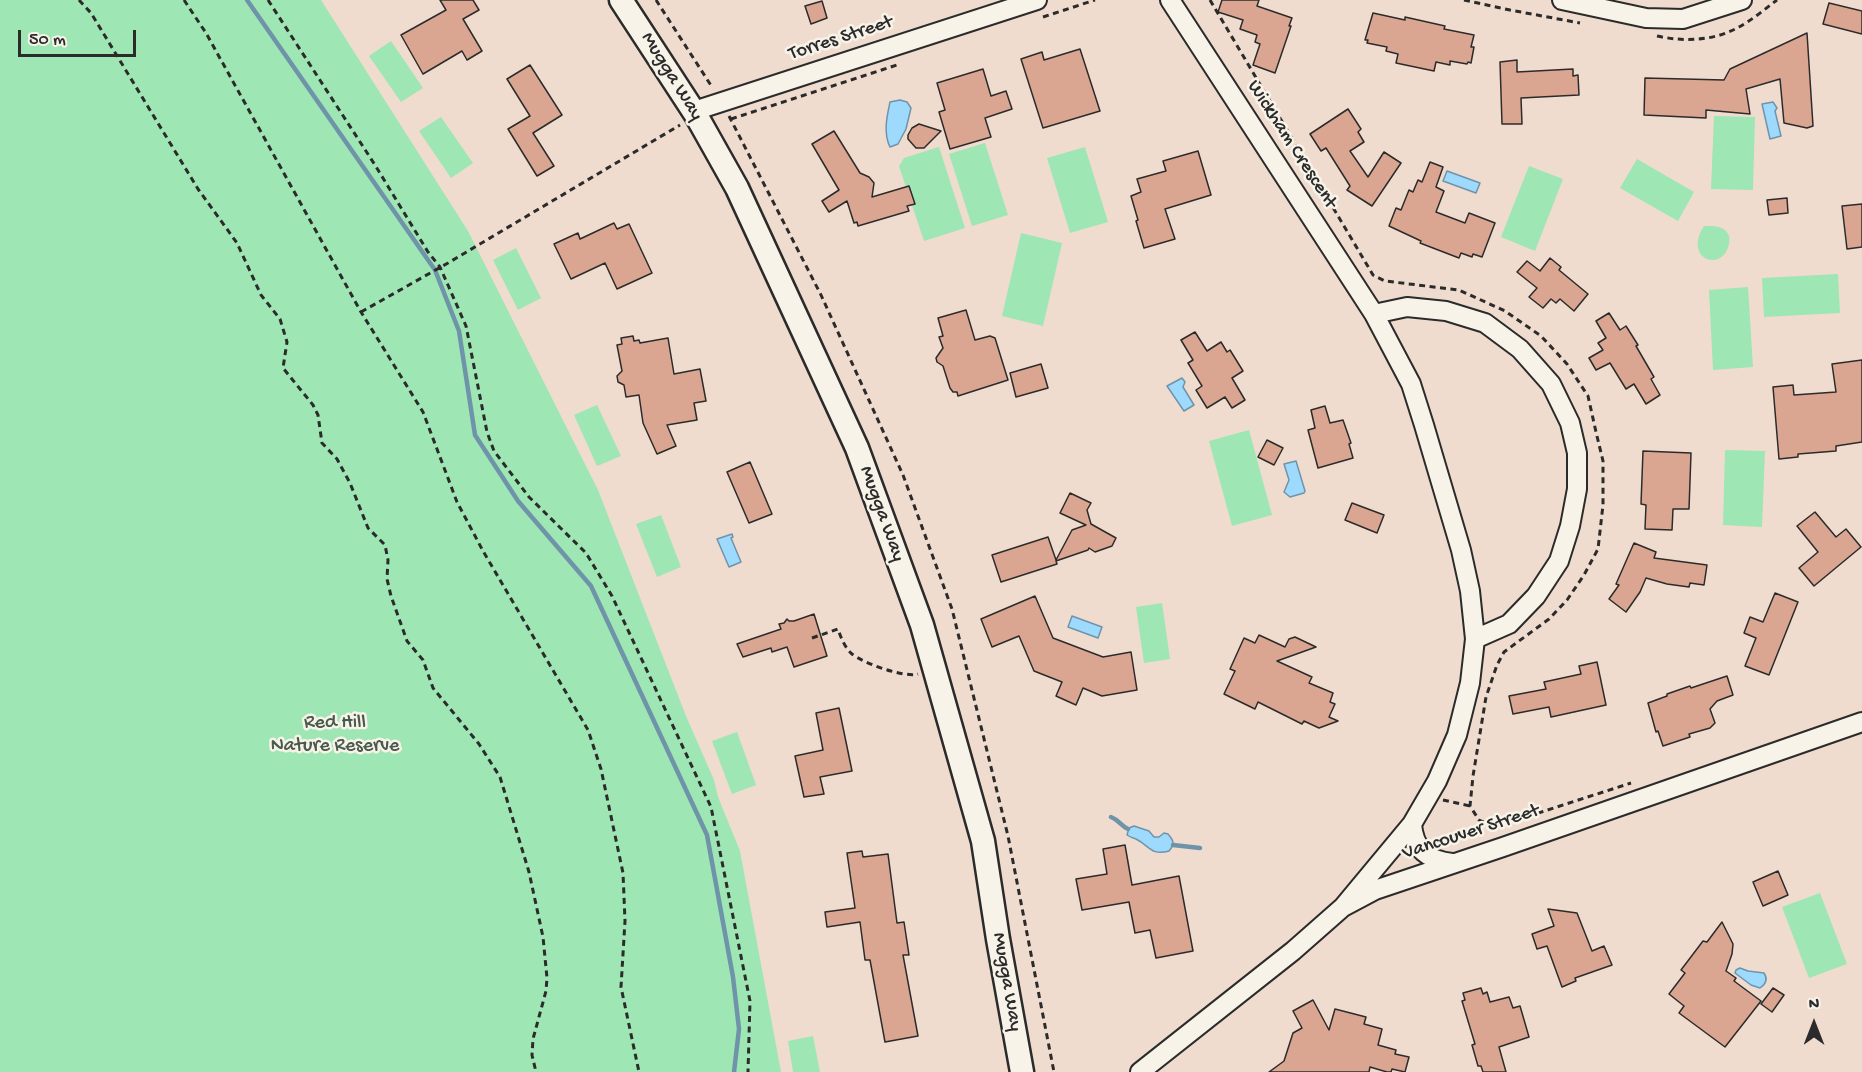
<!DOCTYPE html>
<style>
body{margin:0}
#map{position:relative;width:1862px;height:1072px;overflow:hidden;background:#efdcce;font-family:"Gochi Hand",sans-serif}
canvas{display:block}
.north{position:absolute;left:1784px;top:994px;width:60px;height:60px;-webkit-text-stroke:4px #f7f3e8;paint-order:stroke;rotate:0deg;font-size:16px;font-weight:700;line-height:24px;text-align:center;color:#2b2b2b}
.north::after{content:'';display:block;margin:auto;width:21px;height:27px;background:#2b2b2b;clip-path:polygon(50% 0,100% 100%,50% 72%,0 100%)}
.scale{position:absolute;left:18px;top:30px;width:118px;height:27px;box-sizing:border-box;border:3px solid #2b2b2b;border-top:0;padding-left:8px;font-size:18px;line-height:21px;white-space:nowrap;color:#2b2b2b;-webkit-text-stroke:4px #f7f3e8;paint-order:stroke}
</style>
<div id="map">
<canvas width="1862" height="1072"></canvas>
<div class="north">N</div>
<div class="scale">50 m</div>
</div>
<script>
const context = document.querySelector('canvas').getContext('2d');
context.lineJoin = 'round';
function fillPath(path, color) { context.fillStyle = color; context.fill(path, 'evenodd'); }
function trace(path, color, width, dash) { context.strokeStyle = color; context.lineWidth = width; context.lineCap = dash ? 'butt' : 'round'; context.setLineDash(dash || []); context.stroke(path); }
function label(font, color, halo, rows, align = 'center') {
  context.font = font + ' "Gochi Hand",sans-serif'; context.lineWidth = 5; context.setLineDash([]); context.textBaseline = 'middle'; context.strokeStyle = halo; context.fillStyle = color; for (const [text, x, y, turn = 0] of rows) {
    context.save(); context.translate(x, y); context.rotate((+turn || 0) * Math.PI / 180); context.textAlign = isNaN(turn) ? turn : align; if (halo) context.strokeText(text, 0, 0); context.fillText(text, 0, 0); context.restore();
  }
}
fillPath(new Path2D(`
 M 0,0 L 321,0 L 468,231 L 598,490 L 686,716 L 714,780 L 718,797 L 740,851 L 781,1072 L 0,1072 Z
 M 391,41 L 423,88 L 401,102 L 369,56 Z
 M 1714,116 L 1755,117 L 1753,190 L 1711,189 Z
 M 441,117 L 473,163 L 451,178 L 419,131 Z
 M 985,143 L 1008,215 L 972,226 L 949,154 Z
 M 939,147 L 965,228 L 924,241 L 899,166 L 904,158 Z
 M 1085,147 L 1108,222 L 1070,233 L 1047,158 Z
 M 1637,159 L 1694,192 L 1678,221 L 1620,188 Z
 M 1529,166 L 1563,179 L 1535,251 L 1501,237 Z
 M 1704,226 C 1713,226 1725,225 1729,236 C 1730,241 1729,245 1727,250 C 1717,271 1684,257 1704,226 Z
 M 1021,233 L 1062,243 L 1043,326 L 1002,316 Z
 M 516,248 L 541,298 L 518,310 L 493,260 Z
 M 1838,274 L 1840,313 L 1764,317 L 1762,278 Z
 M 1748,287 L 1753,367 L 1713,370 L 1709,290 Z
 M 597,405 L 621,456 L 597,466 L 574,415 Z
 M 1249,430 L 1272,515 L 1232,526 L 1209,441 Z
 M 1725,450 L 1765,451 L 1762,527 L 1723,525 Z
 M 661,515 L 681,567 L 657,577 L 636,524 Z
 M 1162,603 L 1170,659 L 1144,663 L 1136,607 Z
 M 737,732 L 756,785 L 732,794 L 712,741 Z
 M 1820,893 L 1847,964 L 1809,978 L 1782,907 Z
 M 813,1036 L 820,1072 L 793,1072 L 788,1041 Z`), '#9ee6b3');
const water = new Path2D(`
 M 900,100 L 907,102 L 911,108 L 906,129 L 898,144 L 890,147 C 883,133 887,116 890,102 Z
 M 1773,102 L 1777,108 L 1775,111 L 1781,136 L 1770,139 L 1762,104 Z
 M 1447,171 L 1480,183 L 1476,193 L 1443,181 Z
 M 1182,378 L 1185,382 L 1183,387 L 1194,405 L 1184,411 L 1167,386 Z
 M 1296,461 L 1305,491 L 1304,493 L 1290,497 L 1284,492 L 1289,480 L 1284,464 Z
 M 732,534 L 733,537 L 731,538 L 741,562 L 729,567 L 717,539 Z
 M 1072,616 L 1102,627 L 1098,638 L 1068,627 Z
 M 1134,826 L 1149,831 L 1154,837 L 1159,837 L 1164,833 L 1168,834 C 1174,841 1175,844 1169,851 C 1151,856 1150,846 1136,839 C 1133,838 1130,837 1127,835 L 1129,828 Z
 M 1740,968 L 1748,971 L 1764,973 C 1768,979 1766,984 1760,988 L 1751,985 L 1735,973 L 1736,970 Z`);
fillPath(water, '#9ddafe');
trace(water, '#6f94aa', 1.5);
trace(new Path2D(`
 M 247,0 L 435,270 L 459,331 L 475,435 L 518,501 L 591,586 L 707,835 L 733,977 L 739,1029 L 734,1072
 M 1111,817 C 1119,820 1121,826 1128,829
 M 1173,845 L 1200,848`), '#6f94aa', 4.5);
const building = new Path2D(`
 M 440,0 L 473,0 L 479,10 L 463,19 L 482,51 L 467,60 L 462,51 L 423,74 L 401,35 L 446,10 Z
 M 1222,0 L 1259,0 L 1257,6 L 1292,18 L 1289,26 L 1291,26 L 1275,73 L 1253,65 L 1260,44 L 1255,42 L 1257,35 L 1240,29 L 1243,20 L 1218,12 Z
 M 822,1 L 827,18 L 811,24 L 805,6 Z
 M 1829,3 L 1862,11 L 1862,34 L 1823,24 Z
 M 1373,13 L 1405,20 L 1405,17 L 1445,26 L 1444,29 L 1474,35 L 1471,47 L 1474,47 L 1471,63 L 1468,62 L 1467,64 L 1450,61 L 1450,65 L 1436,62 L 1434,71 L 1396,63 L 1398,54 L 1386,51 L 1387,47 L 1367,43 L 1368,40 L 1365,40 Z
 M 1807,33 L 1813,126 L 1807,128 L 1784,123 L 1780,79 L 1746,89 L 1750,114 L 1706,110 L 1706,118 L 1644,115 L 1645,78 L 1724,80 L 1730,69 Z
 M 1080,49 L 1100,111 L 1043,128 L 1021,59 L 1042,52 L 1044,60 Z
 M 1517,60 L 1517,72 L 1573,69 L 1573,76 L 1578,75 L 1579,95 L 1521,98 L 1522,124 L 1502,124 L 1500,62 Z
 M 530,65 L 562,115 L 533,133 L 554,166 L 537,176 L 508,129 L 530,116 L 507,79 Z
 M 983,69 L 991,96 L 1006,91 L 1012,109 L 985,118 L 991,137 L 950,149 L 939,112 L 945,110 L 937,83 Z
 M 1348,109 L 1361,129 L 1358,132 L 1364,142 L 1350,151 L 1368,177 L 1384,152 L 1401,163 L 1372,206 L 1347,190 L 1350,186 L 1326,148 L 1321,151 L 1310,134 Z
 M 919,124 L 941,131 L 924,148 L 916,148 L 908,139 L 908,135 L 912,128 Z
 M 834,131 L 860,173 L 869,177 L 874,183 L 872,197 L 909,186 L 915,204 L 907,206 L 909,211 L 858,226 L 857,222 L 854,223 L 847,201 L 829,212 L 822,201 L 839,190 L 812,144 Z
 M 1198,151 L 1211,195 L 1165,209 L 1175,239 L 1144,248 L 1136,221 L 1138,220 L 1131,196 L 1141,192 L 1137,179 L 1166,171 L 1163,161 Z
 M 1430,162 L 1443,167 L 1436,187 L 1444,191 L 1436,212 L 1465,223 L 1469,213 L 1495,223 L 1482,257 L 1473,254 L 1472,257 L 1461,253 L 1459,258 L 1420,243 L 1421,241 L 1389,226 L 1396,208 L 1401,210 L 1409,190 L 1413,192 L 1418,180 L 1422,182 Z
 M 1787,198 L 1788,213 L 1769,215 L 1767,200 Z
 M 1862,204 L 1862,247 L 1847,249 L 1842,206 Z
 M 614,223 L 617,229 L 629,224 L 652,273 L 617,289 L 605,263 L 571,279 L 554,244 L 578,233 L 580,239 Z
 M 1550,258 L 1561,267 L 1559,270 L 1588,294 L 1574,311 L 1560,299 L 1556,303 L 1551,299 L 1543,308 L 1529,297 L 1537,288 L 1517,272 L 1527,261 L 1540,271 Z
 M 966,310 L 975,340 L 990,336 L 995,338 L 1008,380 L 958,396 L 957,392 L 953,392 L 950,388 L 943,366 L 937,362 L 936,358 L 943,348 L 939,337 L 943,336 L 938,318 Z
 M 1609,313 L 1620,330 L 1626,326 L 1638,345 L 1636,346 L 1654,377 L 1651,379 L 1660,395 L 1646,404 L 1634,384 L 1626,389 L 1610,363 L 1596,370 L 1589,358 L 1603,350 L 1598,343 L 1606,338 L 1596,321 Z
 M 1195,332 L 1207,351 L 1221,342 L 1227,352 L 1230,350 L 1243,371 L 1232,378 L 1245,400 L 1232,408 L 1225,397 L 1207,408 L 1196,390 L 1202,386 L 1188,363 L 1193,360 L 1181,340 Z
 M 633,336 L 634,341 L 639,340 L 640,343 L 668,338 L 674,374 L 700,369 L 706,401 L 694,403 L 697,420 L 667,425 L 676,446 L 657,454 L 643,423 L 639,395 L 626,397 L 624,385 L 618,382 L 617,376 L 622,371 L 617,345 L 622,344 L 621,338 Z
 M 1862,360 L 1862,442 L 1836,446 L 1836,451 L 1798,454 L 1798,457 L 1779,459 L 1773,387 L 1793,385 L 1794,395 L 1836,392 L 1832,364 Z
 M 1041,364 L 1048,388 L 1016,397 L 1010,373 Z
 M 1325,406 L 1330,423 L 1343,420 L 1351,443 L 1349,444 L 1353,458 L 1318,468 L 1308,430 L 1315,428 L 1311,410 Z
 M 1267,440 L 1283,448 L 1274,465 L 1258,457 Z
 M 1643,451 L 1691,453 L 1689,509 L 1673,509 L 1672,530 L 1645,529 L 1646,505 L 1641,504 Z
 M 750,462 L 772,514 L 749,523 L 727,472 Z
 M 1070,493 L 1091,503 L 1087,510 L 1091,524 L 1116,538 L 1112,546 L 1095,552 L 1089,548 L 1088,550 L 1056,561 L 1057,564 L 1001,582 L 992,555 L 1048,537 L 1056,560 L 1072,530 L 1086,525 L 1060,513 Z
 M 1352,503 L 1384,515 L 1377,533 L 1345,520 Z
 M 1815,512 L 1836,537 L 1846,529 L 1861,547 L 1814,586 L 1799,568 L 1818,552 L 1797,526 Z
 M 1634,543 L 1656,552 L 1654,558 L 1707,565 L 1704,585 L 1690,583 L 1689,587 L 1667,584 L 1646,578 L 1640,592 L 1626,612 L 1609,599 L 1619,585 L 1616,584 Z
 M 1775,593 L 1798,602 L 1769,675 L 1745,666 L 1756,638 L 1744,633 L 1750,617 L 1763,622 Z
 M 1035,596 L 1053,638 L 1103,657 L 1131,652 L 1137,690 L 1102,696 L 1083,688 L 1076,705 L 1056,696 L 1062,682 L 1034,671 L 1019,636 L 992,647 L 981,619 Z
 M 814,614 L 827,656 L 794,667 L 787,647 L 772,652 L 771,648 L 743,657 L 737,644 L 781,629 L 779,624 L 784,623 L 787,619 L 789,621 L 794,621 Z
 M 1259,635 L 1285,647 L 1289,639 L 1295,637 L 1316,647 L 1277,661 L 1312,677 L 1309,683 L 1333,693 L 1330,702 L 1335,704 L 1329,717 L 1338,721 L 1319,728 L 1304,721 L 1302,724 L 1258,702 L 1255,709 L 1224,694 L 1235,671 L 1230,669 L 1244,638 L 1255,643 Z
 M 1597,662 L 1606,705 L 1551,717 L 1549,707 L 1513,714 L 1509,696 L 1546,689 L 1544,682 L 1581,674 L 1579,666 Z
 M 1727,676 L 1733,695 L 1717,701 L 1710,709 L 1715,723 L 1710,728 L 1689,734 L 1690,737 L 1663,746 L 1658,731 L 1656,732 L 1648,703 L 1667,696 L 1667,694 L 1690,686 L 1691,688 Z
 M 839,708 L 852,771 L 820,777 L 824,794 L 804,797 L 795,756 L 823,750 L 816,713 Z
 M 1125,845 L 1132,885 L 1179,876 L 1193,951 L 1156,958 L 1150,930 L 1135,933 L 1129,902 L 1082,910 L 1076,879 L 1107,874 L 1103,849 Z
 M 862,851 L 863,857 L 888,854 L 897,923 L 904,922 L 909,955 L 903,955 L 918,1036 L 885,1042 L 870,960 L 865,960 L 860,922 L 827,927 L 825,912 L 855,908 L 847,853 Z
 M 1778,871 L 1788,895 L 1763,906 L 1753,882 Z
 M 1548,909 L 1577,913 L 1592,951 L 1604,946 L 1612,965 L 1575,978 L 1576,981 L 1562,987 L 1547,946 L 1537,949 L 1532,934 L 1554,926 Z
 M 1722,922 L 1733,944 L 1732,954 L 1726,971 L 1736,978 L 1734,981 L 1761,1001 L 1725,1047 L 1679,1013 L 1684,1006 L 1669,994 L 1685,973 L 1681,970 L 1703,941 L 1707,942 Z
 M 1481,988 L 1483,994 L 1487,992 L 1490,1002 L 1509,997 L 1513,1008 L 1520,1006 L 1529,1037 L 1499,1047 L 1506,1072 L 1483,1072 L 1481,1066 L 1478,1066 L 1472,1045 L 1475,1044 L 1462,1001 L 1465,1000 L 1463,993 Z
 M 1773,988 L 1784,995 L 1772,1012 L 1761,1004 Z
 M 1313,1000 L 1329,1030 L 1335,1009 L 1366,1017 L 1364,1024 L 1382,1029 L 1378,1045 L 1396,1050 L 1395,1054 L 1409,1057 L 1405,1072 L 1392,1069 L 1391,1072 L 1387,1072 L 1370,1067 L 1369,1072 L 1269,1072 L 1284,1061 L 1293,1033 L 1302,1028 L 1293,1011 Z`);
fillPath(building, '#dba691');
trace(building, '#2b2b2b', 1.5);
const minor = new Path2D(`
 M 1170,0 L 1374,314 L 1411,384 L 1424,425 L 1461,550 L 1470,591 L 1475,639 L 1470,683 L 1457,735 L 1437,781 L 1412,824 L 1343,907
 M 1562,0 L 1646,18 L 1683,19 L 1742,0
 M 694,111 L 1037,0
 M 1374,314 L 1407,307 L 1446,311 L 1485,323 L 1520,349 L 1551,384 L 1570,423 L 1577,453 L 1577,489 L 1570,526 L 1559,561 L 1536,596 L 1509,624 L 1475,639
 M 1412,824 C 1414,850 1428,860 1452,863
 M 1140,1072 L 1293,951 L 1343,907 L 1375,890 L 1503,847 L 1862,722`);
const major = new Path2D(`
 M 621,0 L 696,115 L 737,188 L 857,448 L 922,625 L 983,841 L 998,939 L 1022,1072`);
trace(minor, '#2b2b2b', 22);
trace(major, '#2b2b2b', 27);
trace(new Path2D(`
 M 79,0 L 91,13 L 198,189 L 237,243 L 261,295 L 280,319 L 287,342 L 283,368 L 313,405 L 318,415 L 322,443 L 337,459 L 350,483 L 368,528 L 385,545 L 388,560 L 387,579 L 391,596 L 407,641 L 423,660 L 433,688 L 479,744 L 500,777 L 529,872 L 543,937 L 547,978 L 546,991 L 533,1039 L 532,1055 L 536,1072
 M 184,0 L 206,33 L 361,312 L 423,412 L 457,502 L 483,551 L 588,730 L 601,769 L 623,873 L 625,921 L 621,987 L 639,1072
 M 268,0 L 375,165 L 428,252 L 440,267 L 466,326 L 487,432 L 494,451 L 529,497 L 586,553 L 612,596 L 711,807 L 750,1001 L 748,1072
 M 656,0 L 712,87
 M 1210,0 L 1373,275 L 1385,281 L 1459,290 L 1505,311 L 1541,336 L 1567,364 L 1588,396 L 1596,432 L 1603,461 L 1603,505 L 1598,549 L 1584,575 L 1567,600 L 1549,619 L 1504,652 L 1497,665 L 1486,697 L 1473,776 L 1470,806 L 1479,820 L 1495,827 L 1631,783
 M 1464,0 L 1510,10 L 1580,23
 M 1043,17 L 1095,0
 M 1657,36 C 1685,42 1714,41 1739,27 C 1752,20 1765,9 1777,0
 M 729,116 L 821,295 L 903,475 L 952,609 L 1008,836 L 1054,1072
 M 731,119 L 897,65
 M 361,312 L 448,263 L 680,125
 M 812,638 L 838,629 C 841,638 845,648 852,654 C 863,663 904,678 918,674
 M 1443,800 L 1470,806`), '#2b2b2b', 3, [6, 4.5]);
trace(minor, '#f7f3e8', 18);
trace(major, '#f7f3e8', 22);
label('20px', '#2b2b2b', '#f7f3e8', [
 ["Torres Street",841,39,-18],
 ["Mugga Way",671,77,58],
 ["Wickham Crescent",1291,145,57],
 ["Mugga Way",881,514,70],
 ["Vancouver Street",1471,833,-18],
 ["Mugga Way",1006,982,80]
]);
label('20px', '#485a4d', '#f7f3e8', [
 ["Red Hill",335,724],
 ["Nature Reserve",335,747]
]);
</script>
